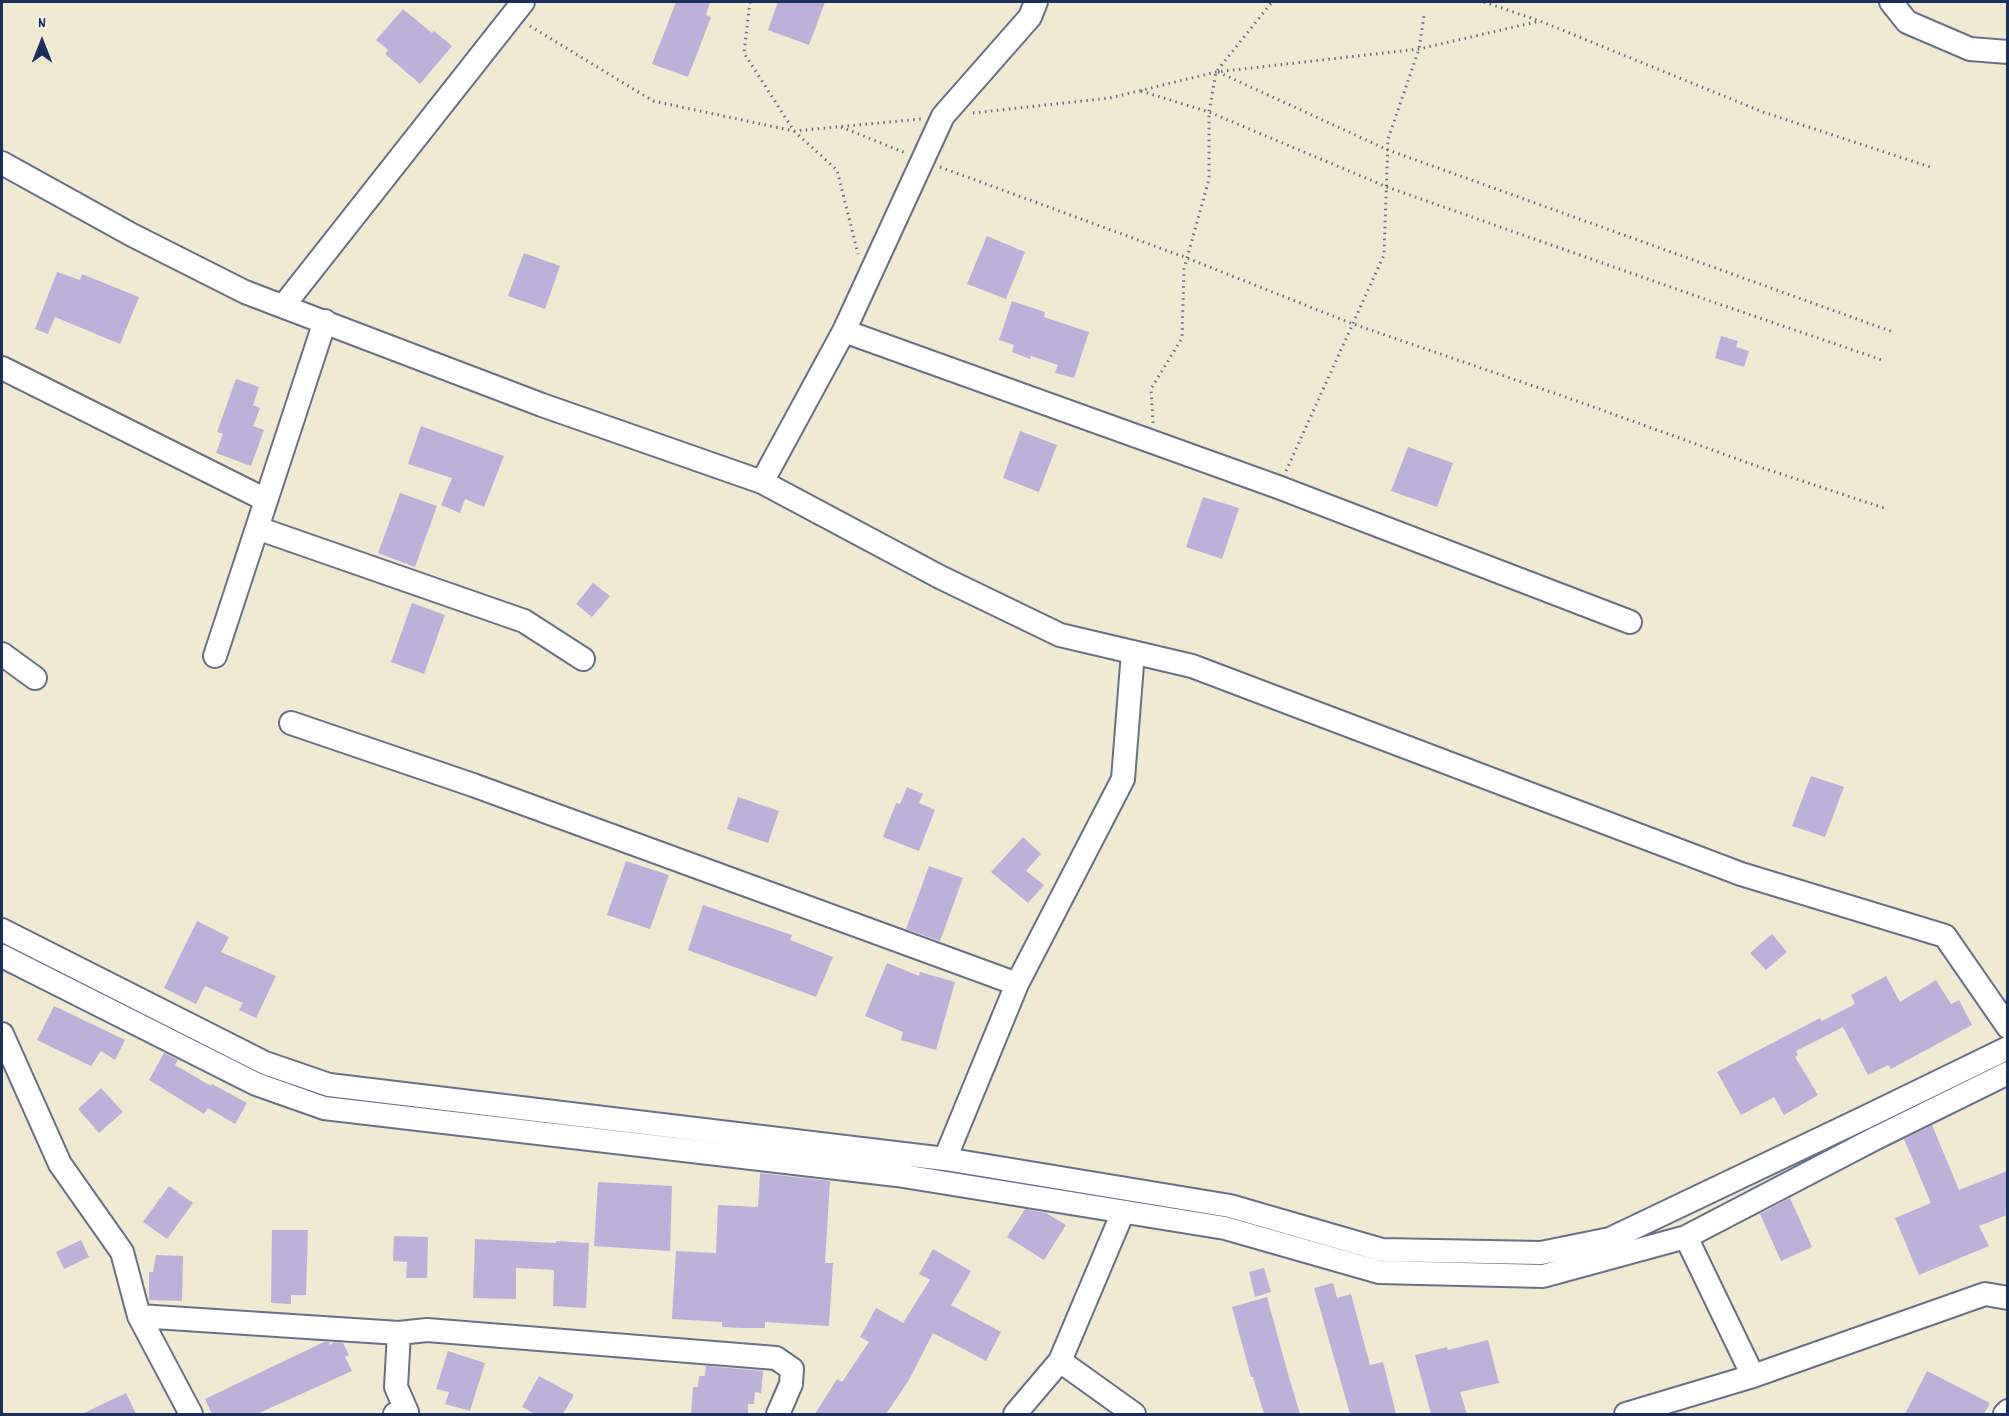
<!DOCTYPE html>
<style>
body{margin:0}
#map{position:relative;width:2009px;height:1416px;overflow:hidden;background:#f0ead3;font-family:Dekko,sans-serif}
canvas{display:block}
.frame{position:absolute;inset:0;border:3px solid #1b2f5e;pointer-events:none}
.north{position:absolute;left:12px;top:12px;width:60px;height:60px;-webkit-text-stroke:4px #f7f3e8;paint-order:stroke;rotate:0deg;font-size:16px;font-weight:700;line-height:24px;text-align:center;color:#1b2f5e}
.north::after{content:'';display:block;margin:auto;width:21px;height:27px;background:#1b2f5e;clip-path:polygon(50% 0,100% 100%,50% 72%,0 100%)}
</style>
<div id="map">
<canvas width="2009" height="1416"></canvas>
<div class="frame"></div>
<div class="north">N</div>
</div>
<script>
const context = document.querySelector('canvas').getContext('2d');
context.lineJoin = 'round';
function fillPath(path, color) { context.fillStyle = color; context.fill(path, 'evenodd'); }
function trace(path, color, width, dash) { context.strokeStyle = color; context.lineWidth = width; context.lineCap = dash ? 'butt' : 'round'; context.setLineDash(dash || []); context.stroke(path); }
fillPath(new Path2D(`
 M 676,2 L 710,2 L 706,15 L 711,17 L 688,77 L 652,64 Z
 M 778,2 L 825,2 L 809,45 L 768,30 Z
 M 403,9 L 432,33 L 434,31 L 452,46 L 420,84 L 385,54 L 388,50 L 376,40 Z
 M 987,236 L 1025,252 L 1006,299 L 967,284 Z
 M 524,253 L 560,266 L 545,309 L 508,296 Z
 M 57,272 L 80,280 L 82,274 L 139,297 L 120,344 L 55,317 L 48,334 L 35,329 Z
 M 1012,301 L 1045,312 L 1044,317 L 1089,332 L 1074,378 L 1055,373 L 1058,365 L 1031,356 L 1030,359 L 1012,352 L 1014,345 L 999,340 Z
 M 1721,336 L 1738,341 L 1736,347 L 1749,351 L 1744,367 L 1715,358 Z
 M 236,379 L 259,387 L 253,405 L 260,408 L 253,426 L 264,430 L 251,466 L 216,453 L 223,434 L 217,432 Z
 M 421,426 L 504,456 L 484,507 L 465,499 L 460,513 L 441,505 L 452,478 L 408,464 Z
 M 1020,431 L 1057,445 L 1039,492 L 1003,478 Z
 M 1408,447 L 1453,463 L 1437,507 L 1391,491 Z
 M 400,493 L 437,506 L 415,567 L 378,553 Z
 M 1203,497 L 1239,508 L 1222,559 L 1186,547 Z
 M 593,583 L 610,596 L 592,617 L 576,604 Z
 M 412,603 L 445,615 L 424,674 L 391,662 Z
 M 1811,776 L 1844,787 L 1825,837 L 1792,826 Z
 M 907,787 L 923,794 L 919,803 L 935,810 L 919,851 L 883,837 L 896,803 L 900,804 Z
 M 738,797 L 779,811 L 768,843 L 727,829 Z
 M 1023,837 L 1041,854 L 1026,871 L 1044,885 L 1028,903 L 991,872 Z
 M 626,861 L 669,875 L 650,929 L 607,915 Z
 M 929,866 L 963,878 L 940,941 L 906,929 Z
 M 703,905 L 792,935 L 790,940 L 833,957 L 816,997 L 688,950 Z
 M 197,921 L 229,937 L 221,952 L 276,976 L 256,1018 L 239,1010 L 243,1003 L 205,986 L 196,1004 L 164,988 Z
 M 1772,934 L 1787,952 L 1766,970 L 1750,953 Z
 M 887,963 L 919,976 L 920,972 L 955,982 L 936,1050 L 901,1040 L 903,1032 L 865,1016 Z
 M 1886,976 L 1900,1002 L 1936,980 L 1951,1004 L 1959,1000 L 1972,1025 L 1891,1069 L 1888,1065 L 1868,1075 L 1843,1027 L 1796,1051 L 1798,1055 L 1795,1057 L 1818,1095 L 1784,1115 L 1774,1097 L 1741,1115 L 1717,1072 L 1820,1018 L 1822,1021 L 1855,1004 L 1851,995 Z
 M 54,1006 L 125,1040 L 115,1060 L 101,1051 L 91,1066 L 37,1040 Z
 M 164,1053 L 178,1060 L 175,1065 L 211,1086 L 212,1084 L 247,1103 L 235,1124 L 208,1108 L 204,1114 L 149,1080 Z
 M 101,1088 L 123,1112 L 99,1133 L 78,1109 Z
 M 1932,1125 L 1959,1190 L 2007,1171 L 2007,1215 L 1979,1226 L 1989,1246 L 1919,1275 L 1895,1218 L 1931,1203 L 1904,1139 Z
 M 760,1173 L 830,1181 L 825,1263 L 833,1263 L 829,1326 L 765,1322 L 765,1328 L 742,1328 L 722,1327 L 722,1322 L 672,1319 L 676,1251 L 716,1253 L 718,1205 L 758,1207 Z
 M 598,1182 L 672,1186 L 670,1251 L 594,1246 Z
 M 169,1186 L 193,1203 L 167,1239 L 143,1222 Z
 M 1790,1198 L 1812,1247 L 1781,1261 L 1760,1214 Z
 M 1025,1209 L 1046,1213 L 1066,1225 L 1044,1260 L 1007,1237 Z
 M 272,1230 L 308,1230 L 306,1295 L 291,1295 L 291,1304 L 271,1303 Z
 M 394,1236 L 428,1237 L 427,1278 L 406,1278 L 407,1262 L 393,1261 Z
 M 475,1239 L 556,1243 L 556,1241 L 589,1243 L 586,1308 L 553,1306 L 554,1270 L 516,1268 L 516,1299 L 473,1298 Z
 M 81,1240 L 89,1257 L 64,1269 L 56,1252 Z
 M 933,1249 L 971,1271 L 951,1305 L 1001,1332 L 986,1361 L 933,1333 L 909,1380 L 886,1414 L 815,1414 L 837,1379 L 842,1382 L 869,1342 L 860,1337 L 876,1308 L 903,1323 L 930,1280 L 919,1274 Z
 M 156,1255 L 183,1256 L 182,1301 L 149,1300 L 149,1272 L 153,1272 Z
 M 1264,1268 L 1271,1292 L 1255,1297 L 1249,1272 Z
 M 1333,1283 L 1337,1298 L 1351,1294 L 1370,1365 L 1383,1362 L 1396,1414 L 1350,1414 L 1314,1288 Z
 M 1267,1297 L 1288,1374 L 1300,1414 L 1264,1414 L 1253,1377 L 1251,1377 L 1232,1307 Z
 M 1488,1340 L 1499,1383 L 1460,1392 L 1467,1414 L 1431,1414 L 1415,1355 L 1447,1347 L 1448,1350 Z
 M 324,1342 L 329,1342 L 330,1345 L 334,1342 L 343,1343 L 349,1355 L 345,1357 L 352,1371 L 257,1414 L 212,1414 L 205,1399 Z
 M 448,1351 L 485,1363 L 470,1411 L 445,1404 L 449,1392 L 436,1389 Z
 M 706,1366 L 763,1371 L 761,1393 L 755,1392 L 754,1404 L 748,1404 L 748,1414 L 691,1414 L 693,1387 L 698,1387 L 699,1376 L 705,1376 Z
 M 1927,1371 L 1990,1403 L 1984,1414 L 1905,1414 Z
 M 539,1376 L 574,1395 L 563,1414 L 535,1414 L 522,1407 Z
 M 126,1393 L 136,1414 L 82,1414 Z`), '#bdb1dc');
const minor = new Path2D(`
 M 1891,2 L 1907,22 L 1970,49 L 2008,52
 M 2,163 L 132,235 L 245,292 L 542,405 L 762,482 L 940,577 L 1060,635 L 1192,666 L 1741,874 L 1945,936 L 2008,1027
 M 284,305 L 523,2
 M 844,331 L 1278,487 L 1630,622
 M 2,368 L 266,500
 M 762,482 L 844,331 L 943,116 L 1030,17 L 1036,2
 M 257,528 L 524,621 L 583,659
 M 2,654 L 35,678
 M 215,656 L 325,321
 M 291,723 L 473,785 L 1017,984
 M 2,930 L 265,1063 L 329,1085 L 945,1159 L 1230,1206 L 1382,1250 L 1541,1253 L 1610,1239 L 1866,1117 L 2008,1048
 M 2,956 L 256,1084 L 324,1108 L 897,1175 L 1225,1228 L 1379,1272 L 1543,1276 L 1686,1237 L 1876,1138 L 2008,1073
 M 2,1034 L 60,1164 L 122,1252 L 139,1316 L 191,1414
 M 945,1159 L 1017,984 L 1123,779 L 1133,652
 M 1686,1237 L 1753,1376
 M 139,1316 L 399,1333
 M 1060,1361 L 1123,1212
 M 395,1414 L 407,1412 L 396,1387 L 399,1333 L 427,1330 L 776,1358 L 792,1369 L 791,1384 L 778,1414
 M 1015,1414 L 1060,1361 L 1134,1414
 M 1626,1414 L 1753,1376 L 1985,1294 L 2008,1298
 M 2005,1414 L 2008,1411`);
trace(minor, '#667087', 26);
trace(new Path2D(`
 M 750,2 L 744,53 L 794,131 L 837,170 L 858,254
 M 1484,2 L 1540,21 L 1763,112 L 1933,168
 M 530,26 L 653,101 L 794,131 L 921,119
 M 1218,72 L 1388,150 L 1893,332
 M 1141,91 L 1209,112 L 1387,187 L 1713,302 L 1885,361
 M 973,113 L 1110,98 L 1216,72 L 1419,49 L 1540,21
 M 841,127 L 906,153
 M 940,167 L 1187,258 L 1353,324 L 1577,401 L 1754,465 L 1884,508
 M 1153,423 L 1151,389 L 1182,338 L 1184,269 L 1209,179 L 1209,112 L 1216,72 L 1272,2
 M 1286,471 L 1384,255 L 1388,139 L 1419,49 L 1424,16`), '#667087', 3, [1.5, 4.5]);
trace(minor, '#fff', 22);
</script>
